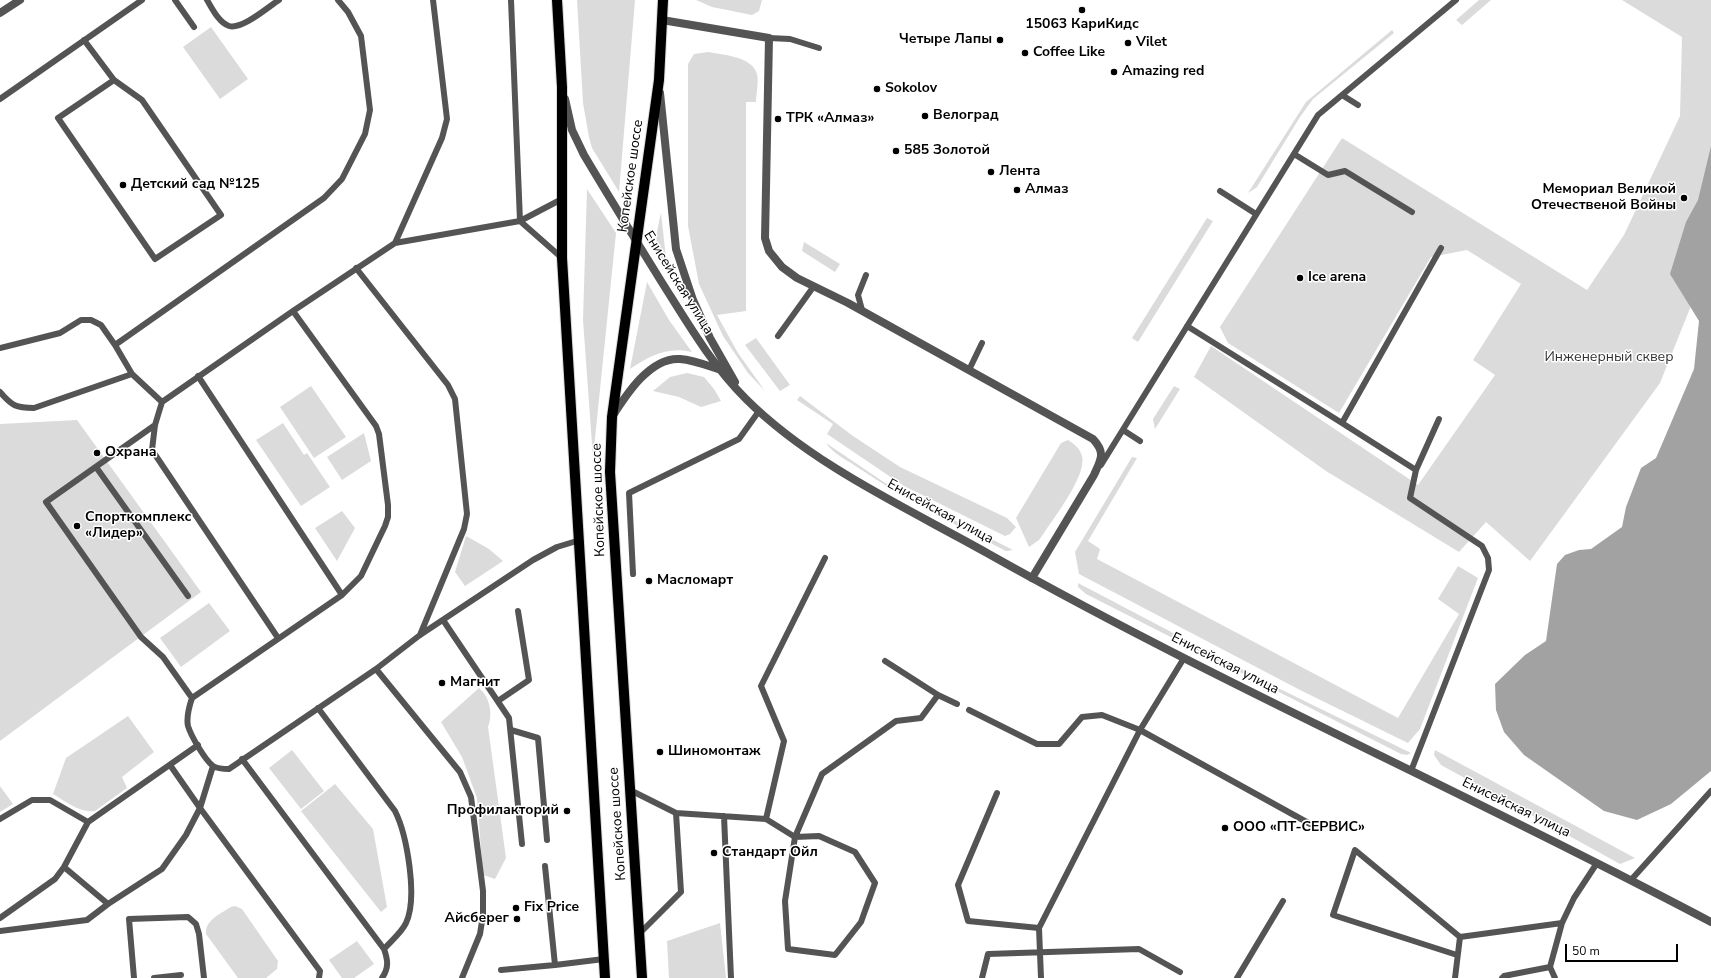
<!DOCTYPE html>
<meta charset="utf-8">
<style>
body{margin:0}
#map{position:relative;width:1711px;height:978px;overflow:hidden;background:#fff;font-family:"Nunito Sans",sans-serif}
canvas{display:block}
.scale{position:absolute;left:1565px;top:944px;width:113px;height:18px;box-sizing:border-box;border:2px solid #000;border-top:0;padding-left:5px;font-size:12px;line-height:14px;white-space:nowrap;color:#000;-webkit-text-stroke:3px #fff;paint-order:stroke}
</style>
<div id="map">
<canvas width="1711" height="978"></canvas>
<div class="scale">50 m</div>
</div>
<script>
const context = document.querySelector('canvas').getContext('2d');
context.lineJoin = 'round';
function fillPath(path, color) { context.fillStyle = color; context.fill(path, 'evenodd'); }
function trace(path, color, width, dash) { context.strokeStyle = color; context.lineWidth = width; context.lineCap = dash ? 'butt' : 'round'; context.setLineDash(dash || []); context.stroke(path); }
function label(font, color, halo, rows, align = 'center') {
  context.font = font + ' "Nunito Sans",sans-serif'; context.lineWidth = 3; context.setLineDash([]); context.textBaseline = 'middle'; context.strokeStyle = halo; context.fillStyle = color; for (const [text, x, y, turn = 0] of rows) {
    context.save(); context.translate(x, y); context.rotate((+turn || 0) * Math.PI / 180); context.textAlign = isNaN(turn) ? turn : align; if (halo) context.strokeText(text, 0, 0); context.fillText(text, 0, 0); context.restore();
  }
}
fillPath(new Path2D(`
 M 577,0 L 635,0 L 619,192 L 592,148 L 589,137 L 583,103 Z
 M 696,0 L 762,0 L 759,11 L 752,15 L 712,7 Z
 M 1479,0 L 1491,0 L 1462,25 L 1456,20 Z
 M 1622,0 L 1711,0 L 1711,256 L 1660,383 L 1530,561 L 1486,522 L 1459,552 L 1326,471 L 1194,377 L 1211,346 L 1418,485 L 1495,375 L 1473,360 L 1521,284 L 1467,250 L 1431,257 L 1339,413 L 1228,343 L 1220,327 L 1342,138 L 1587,290 L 1624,235 L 1680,116 L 1682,37 Z
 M 211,27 L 248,79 L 220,99 L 183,47 Z
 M 1392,30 L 1394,33 L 1313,99 L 1300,117 L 1257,187 L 1248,193 L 1306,102 Z
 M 708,52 C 723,55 752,56 757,74 C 759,82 756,94 756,102 L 746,102 L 746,311 L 717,315 L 738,353 L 765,391 L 748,373 L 723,336 L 699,284 L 688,226 L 688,64 L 694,54 Z
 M 587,189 L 616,233 L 593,458 L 583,320 Z
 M 661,213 L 666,258 L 675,286 C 656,253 652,251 661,213 Z
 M 1207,218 L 1213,221 L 1138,342 L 1132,338 Z
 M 804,242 L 840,264 L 835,272 L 802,251 Z
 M 647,282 L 669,320 L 692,352 C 668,346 649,356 630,369 Z
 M 756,338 L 790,385 L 780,391 L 745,345 Z
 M 687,373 L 704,377 L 714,389 L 721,401 L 701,407 L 679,397 L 653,391 L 670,377 Z
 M 311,386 L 346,437 L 314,458 L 280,407 Z
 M 1174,386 L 1180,389 L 1155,429 L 1153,419 Z
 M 800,396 L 853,436 L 900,467 L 1007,518 L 1016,527 L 1010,534 L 1005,536 L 904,486 L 827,434 L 833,424 L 797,400 Z
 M 77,420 L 201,592 L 0,741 L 0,424 Z
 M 283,423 L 304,455 L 307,453 L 330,487 L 301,506 L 256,440 Z
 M 364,433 L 371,461 L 342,480 L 327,457 Z
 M 1068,440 C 1074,444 1080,448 1082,456 C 1087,475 1055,516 1044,533 L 1039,540 L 1029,547 L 1016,518 L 1061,443 Z
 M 826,443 L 897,491 L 1013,550 L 1006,551 C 956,525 906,500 860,469 C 849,461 833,454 826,443 Z
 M 1132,457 L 1137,458 L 1088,541 L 1100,549 L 1097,559 L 1398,718 L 1459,614 L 1438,599 L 1458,566 L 1478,578 L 1420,729 L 1408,743 L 1300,690 L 1079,574 L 1075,552 Z
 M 342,511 L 355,528 L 337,561 L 315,528 Z
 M 466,536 L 489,549 L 503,561 L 465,586 L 455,572 Z
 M 1078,583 L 1278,688 L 1411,753 L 1407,755 L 1401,754 L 1086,594 L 1078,587 Z
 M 209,603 L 230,631 L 181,667 L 160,638 Z
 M 479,688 C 490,697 493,714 488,727 L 506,858 L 495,879 L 483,875 L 477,798 L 462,757 L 441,722 Z
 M 128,716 L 154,752 L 122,777 L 127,788 L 95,811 C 79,813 65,801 53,794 L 66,758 Z
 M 292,750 L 324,791 L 301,809 L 269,768 Z
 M 1435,750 L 1635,858 L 1620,864 L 1441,765 L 1434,755 Z
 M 335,784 L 373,829 L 387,907 L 381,912 L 301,811 Z
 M 0,786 L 13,804 L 0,812 Z
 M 235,906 L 242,909 L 278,961 L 277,969 L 266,978 L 238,978 L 206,934 C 205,920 220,914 231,907 Z
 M 720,923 L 726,978 L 669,978 L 667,941 Z
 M 357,941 L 374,964 L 354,978 L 342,978 L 329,960 Z`), '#dbdbdb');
fillPath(new Path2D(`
 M 1711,146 L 1711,771 L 1671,804 L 1637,820 L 1604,811 L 1524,755 L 1504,732 L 1496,710 L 1495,684 L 1525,655 L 1546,641 L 1557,564 L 1565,555 L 1579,550 L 1591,549 L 1622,527 L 1626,507 L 1641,468 L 1656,458 L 1694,369 L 1699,321 L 1670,274 L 1686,222 L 1698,200 Z`), '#a2a2a2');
const primary = new Path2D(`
 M 557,0 L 562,87 L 562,258 L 605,978
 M 642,978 L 610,472 L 612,417 L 659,80 L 663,0`);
trace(primary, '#dbdbdb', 12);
trace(new Path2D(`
 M 175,0 L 194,27
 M 207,0 C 212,8 219,23 229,26 C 242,30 268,7 279,0
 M 769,38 L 790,39 L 819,48
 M 84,40 L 114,80 L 142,100 L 221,215 L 155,259 L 58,118 L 114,80
 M 1342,95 L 1358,105
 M 0,99 L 142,0
 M 1294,154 L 1328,175 L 1345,171 L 1412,212
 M 1220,191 L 1256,214
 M 562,199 L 520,221 L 562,258
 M 395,243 L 442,138 L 447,119 L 433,0
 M 356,268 L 448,385 L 455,399 L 467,514 L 464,529 L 420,635
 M 862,310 L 858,295 L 866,275
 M 293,311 L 376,426 L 379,434 L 388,505 L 388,517 L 385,526 L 361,576 L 342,595 L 192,698 C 189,707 186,717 188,726 C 191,736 205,760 213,766 C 218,769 223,769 229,769 L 376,669 L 420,635 L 533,560 L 557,547 L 580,540
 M 1187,326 L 1342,423 L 1441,248
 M 778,336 L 814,286
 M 115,345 L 132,374
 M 0,348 L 60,333 L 81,320 L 91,320 L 101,325 L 115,345 L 324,198 L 342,179 L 365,134 L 370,110 L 361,36 L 348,12 L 338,0
 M 969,370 L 982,343
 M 198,376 L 342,595
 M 0,392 C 12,406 16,408 34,408 L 132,374 L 162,402 L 293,311 L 395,243 L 520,221 L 511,0
 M 162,402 L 155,425 L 152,450 L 278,638
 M 1342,423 L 1416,470
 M 155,425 L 46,502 L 141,637 L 163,657 L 192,698
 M 1123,430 L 1140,441
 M 1101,465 L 1318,115 L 1456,0
 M 96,467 L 188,596
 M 633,574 L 629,493 L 739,439 L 759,411
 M 443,620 L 509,718 L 522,844
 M 885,661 L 938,695 L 957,704
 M 376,669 L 460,772 L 471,797 L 483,891 L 483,915 L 480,934 L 462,978
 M 498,701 L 529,680 L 518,611
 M 318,708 L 395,811 C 407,835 418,898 406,923 C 402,932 391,941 384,949
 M 969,710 L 1037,744 L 1059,744 L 1082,717 L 1102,715 L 1140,730 L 1312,825
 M 511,730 L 538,738 L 547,840
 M 242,759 L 384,949 C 388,960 389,968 382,978
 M 170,765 L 200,808 L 320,971 L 319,978
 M 1411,771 L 1489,570 L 1488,558 L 1482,546 L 1410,498 L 1416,470 L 1439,419
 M 630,790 L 676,813 L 766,819 L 795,837 L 819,836 L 855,852 L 875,883 L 861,922 L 835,955 L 788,949 L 785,901 L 795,837 L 822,774 L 896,721 L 921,718 L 938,695
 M 997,793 L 958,885 L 968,921 L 1039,928 L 1140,730 L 1184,658
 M 724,816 L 731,978
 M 0,819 L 32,800 L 50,800 L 88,822
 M 766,819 L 784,741 L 761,686 L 825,558
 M 545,866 L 555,965 L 604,959
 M 64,867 L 108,904
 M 1631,880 L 1711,791
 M 0,918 L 55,879 L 64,867 L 88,822 L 198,745
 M 1562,923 L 1574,898 L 1597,863
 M 1039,928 L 1041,978
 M 0,931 L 87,920 L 108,904 L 162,869 L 186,835 L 200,808 L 213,766
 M 639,934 L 681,892 L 676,813
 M 1457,955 L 1333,915 L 1355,850 L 1460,937 L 1562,923 L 1550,967 L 1555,978
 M 501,970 L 555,965
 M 134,978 L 129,919 L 188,917 L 196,924 L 199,934 L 204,978
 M 154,978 L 181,975
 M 982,978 L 988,954 L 1139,949 L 1180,972
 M 1237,978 L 1283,901
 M 1455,978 L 1460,937
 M 1502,978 L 1504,976 L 1550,967`), '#545454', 6);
trace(new Path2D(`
 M 0,13 L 20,0
 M 662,20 L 769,38 L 765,238 L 769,251 L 782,267 L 797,278 L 848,303 L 1093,439 C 1106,453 1101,459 1094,475 L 1032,578`), '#545454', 8);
trace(new Path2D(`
 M 660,93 L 676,249 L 693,300 L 710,338 L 735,382
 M 565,99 L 572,130 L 584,155 C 609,197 635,239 661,281 C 687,322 711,364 746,399 C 812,465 907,508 987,553 C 1223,686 1472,795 1711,922
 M 612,417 C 626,395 650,357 680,359 C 693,360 706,365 718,369`), '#545454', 8);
trace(primary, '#000', 10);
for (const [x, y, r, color] of [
 [1082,10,4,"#000"],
 [1000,40,4,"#000"],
 [1128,43,4,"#000"],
 [1025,53,4,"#000"],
 [1114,72,4,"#000"],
 [877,89,4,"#000"],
 [925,116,4,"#000"],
 [778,119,4,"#000"],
 [896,151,4,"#000"],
 [991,172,4,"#000"],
 [123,185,4,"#000"],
 [1017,190,4,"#000"],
 [1684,198,4,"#000"],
 [1300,278,4,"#000"],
 [97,453,4,"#000"],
 [77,526,4,"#000"],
 [649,581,4,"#000"],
 [442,683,4,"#000"],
 [660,752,4,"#000"],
 [567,811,4,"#000"],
 [1225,828,4,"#000"],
 [714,853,4,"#000"],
 [516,908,4,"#000"],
 [517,919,4,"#000"]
]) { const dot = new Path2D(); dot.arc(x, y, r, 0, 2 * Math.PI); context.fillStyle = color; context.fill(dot); trace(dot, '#fff', 1.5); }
label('bold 14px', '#000', '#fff', [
 ["15063 КариКидс",1082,25,"center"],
 ["Четыре Лапы",992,40,"right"],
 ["Vilet",1136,43],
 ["Coffee Like",1033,53],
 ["Amazing red",1122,72],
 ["Sokolov",885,89],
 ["Велоград",933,116],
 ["ТРК «Алмаз»",786,119],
 ["585 Золотой",904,151],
 ["Лента",999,172],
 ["Детский сад №125",131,185],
 ["Алмаз",1025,190],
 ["Мемориал Великой",1676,190,"right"],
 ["Отечественой Войны",1676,206,"right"],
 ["Ice arena",1308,278],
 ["Охрана",105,453],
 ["Спорткомплекс",85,518],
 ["«Лидер»",85,534],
 ["Масломарт",657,581],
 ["Магнит",450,683],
 ["Шиномонтаж",668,752],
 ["Профилакторий",559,811,"right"],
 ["ООО «ПТ-СЕРВИС»",1233,828],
 ["Стандарт Ойл",722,853],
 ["Fix Price",524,908],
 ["Айсберег",509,919,"right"]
], 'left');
label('14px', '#000', '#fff', [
 ["Копейское шоссе",631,176,-82],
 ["Енисейская улица",678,283,58],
 ["Копейское шоссе",599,500,-92],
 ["Енисейская улица",940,512,29],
 ["Енисейская улица",1225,664,27],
 ["Енисейская улица",1516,808,26],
 ["Копейское шоссе",618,824,-94]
]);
label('14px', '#323232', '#fff', [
 ["Инженерный сквер",1609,358]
]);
</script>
